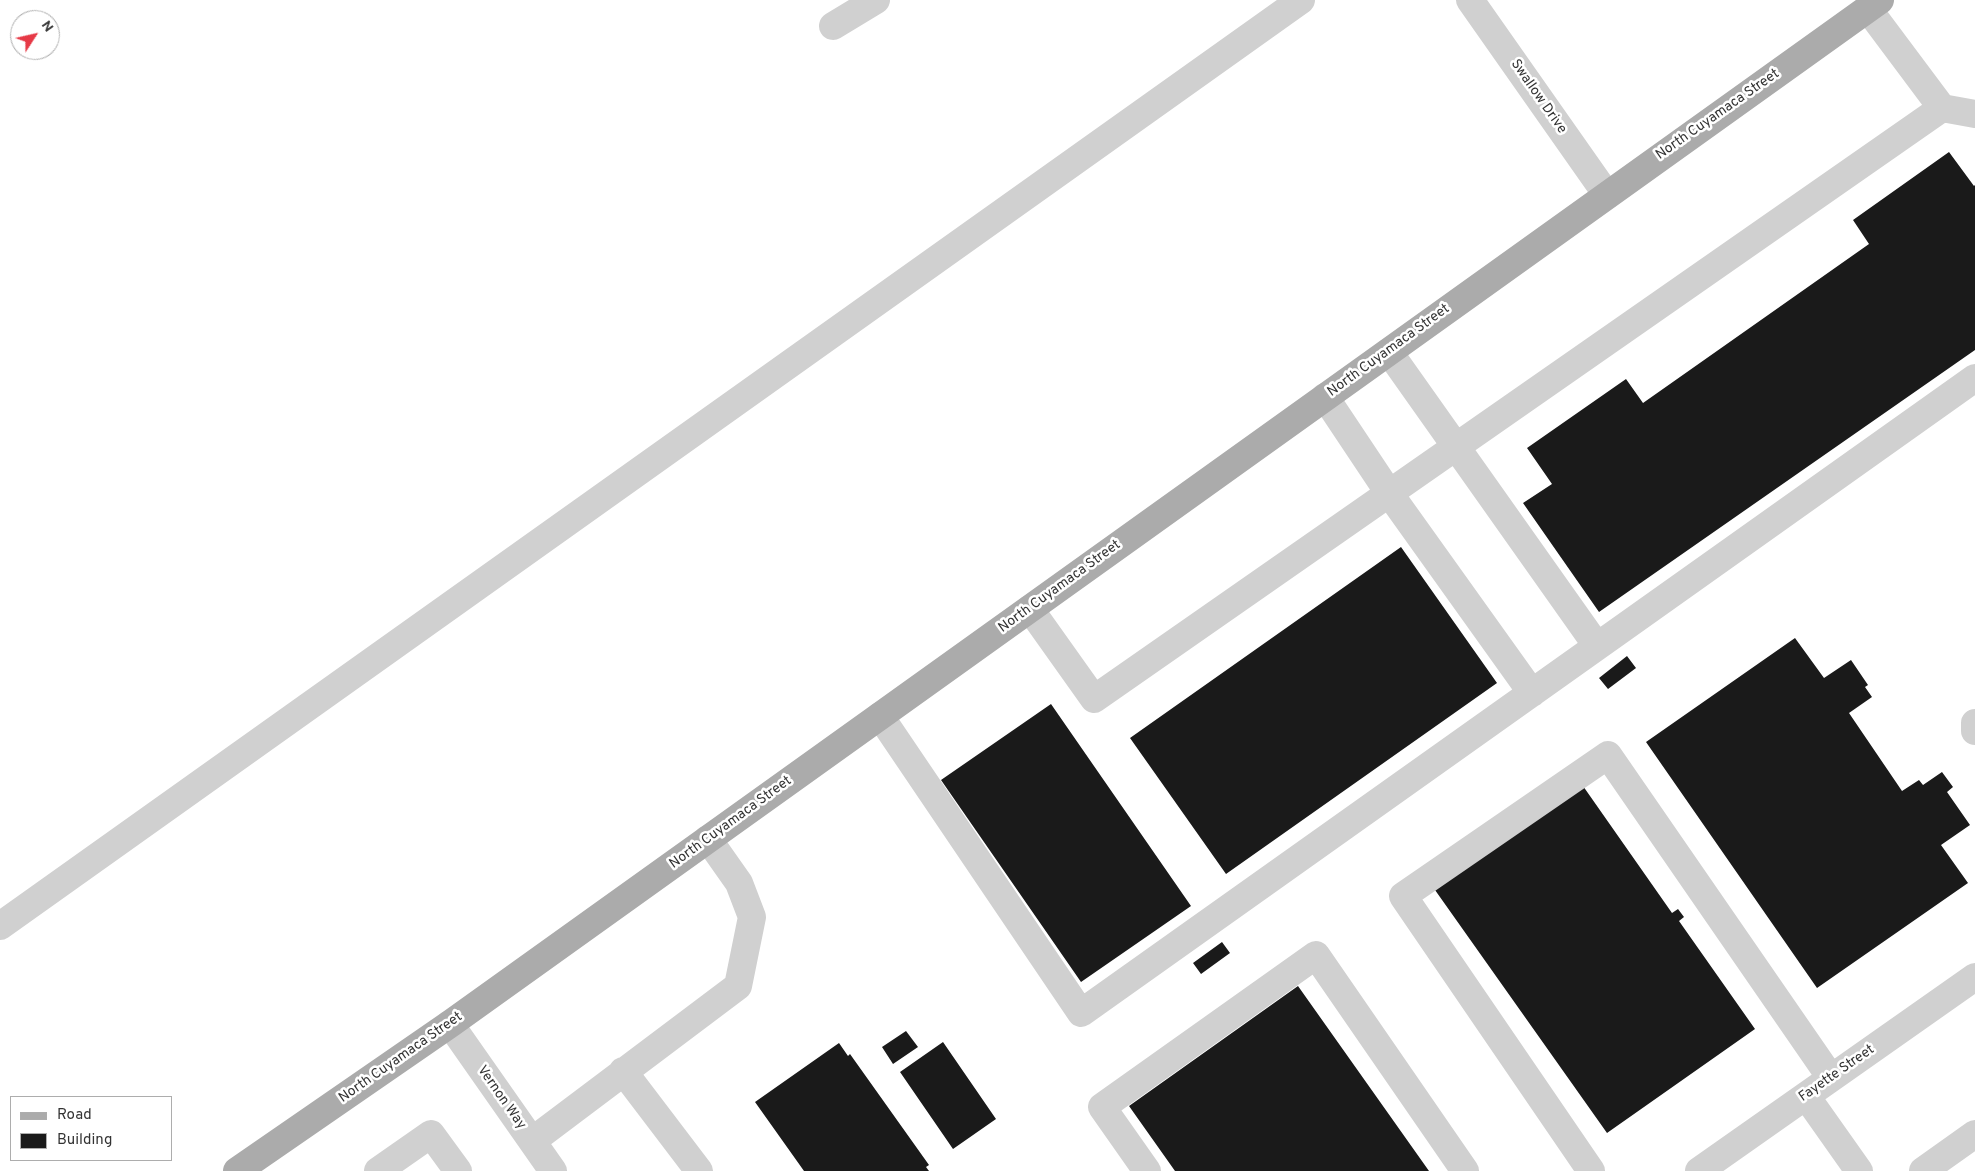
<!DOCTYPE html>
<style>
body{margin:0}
#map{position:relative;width:1975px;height:1171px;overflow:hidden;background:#fff;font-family:Overpass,sans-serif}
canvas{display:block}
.legend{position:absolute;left:10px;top:1096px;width:162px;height:65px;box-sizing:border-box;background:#fff;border:1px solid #adadad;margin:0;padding:6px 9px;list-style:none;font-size:15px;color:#333}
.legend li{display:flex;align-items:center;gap:10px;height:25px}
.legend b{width:25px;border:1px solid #adadad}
.north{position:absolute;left:10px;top:10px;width:50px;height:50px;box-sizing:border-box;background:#fff;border:1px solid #adadad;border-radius:50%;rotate:55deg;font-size:14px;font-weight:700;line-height:20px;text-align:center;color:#333}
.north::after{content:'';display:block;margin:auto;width:18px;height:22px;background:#e63946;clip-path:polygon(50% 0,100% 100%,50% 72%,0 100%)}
</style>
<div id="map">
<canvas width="1975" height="1171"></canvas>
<ul class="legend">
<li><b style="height:6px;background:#ababab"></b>Road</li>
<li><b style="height:14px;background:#1a1a1a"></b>Building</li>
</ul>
<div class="north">N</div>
</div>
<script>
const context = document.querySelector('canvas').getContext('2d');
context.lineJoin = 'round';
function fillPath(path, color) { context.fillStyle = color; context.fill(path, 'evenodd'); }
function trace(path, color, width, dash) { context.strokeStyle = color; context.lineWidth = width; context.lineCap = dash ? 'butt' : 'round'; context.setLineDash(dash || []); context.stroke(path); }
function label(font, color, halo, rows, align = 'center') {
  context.font = font + ' Overpass,sans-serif'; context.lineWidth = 5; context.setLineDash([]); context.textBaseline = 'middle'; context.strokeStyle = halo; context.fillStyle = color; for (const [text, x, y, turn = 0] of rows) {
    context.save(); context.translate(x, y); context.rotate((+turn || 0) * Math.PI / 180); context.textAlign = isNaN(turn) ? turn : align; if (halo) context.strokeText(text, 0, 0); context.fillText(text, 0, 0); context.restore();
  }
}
fillPath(new Path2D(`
 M 1949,152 L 1974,186 L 1975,185 L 1975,350 L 1599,612 L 1523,503 L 1552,484 L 1527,448 L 1626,379 L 1643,403 L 1869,244 L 1853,220 Z
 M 1401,547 L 1497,683 L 1226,874 L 1130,738 Z
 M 1795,638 L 1824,678 L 1851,660 L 1868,685 L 1865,687 L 1872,697 L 1849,713 L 1902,791 L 1919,780 L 1923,785 L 1942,772 L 1953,787 L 1947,792 L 1970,825 L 1941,845 L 1968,883 L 1817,988 L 1646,742 Z
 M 1627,656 L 1636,668 L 1608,689 L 1599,678 Z
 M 1051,704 L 1191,906 L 1081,982 L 941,780 Z
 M 1583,786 L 1672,913 L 1678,909 L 1684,917 L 1679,921 L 1755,1029 L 1607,1133 L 1435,890 Z
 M 1222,942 L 1230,953 L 1201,974 L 1193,963 Z
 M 1298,986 L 1429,1171 L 1175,1171 L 1129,1106 Z
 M 906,1031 L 918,1047 L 893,1064 L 882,1047 Z
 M 943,1042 L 996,1119 L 953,1149 L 900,1072 Z
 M 839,1043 L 848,1056 L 850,1054 L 929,1165 L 926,1167 L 929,1171 L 804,1171 L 755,1102 Z`), '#1a1a1a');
trace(new Path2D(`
 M 1470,0 L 1607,195
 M 1868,9 L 1942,108 L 1975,114
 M 833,26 L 876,0
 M 1389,352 L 1597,646
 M 1325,397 L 1389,493 L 1532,693
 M 1030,609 L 1094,699 L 1942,108
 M 880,716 L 1081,1013 L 1975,378
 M 1975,723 L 1975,731
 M 0,926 L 1301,0
 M 450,1024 L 553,1171
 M 623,1071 L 699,1171
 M 1806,1096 L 1859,1171
 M 532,1141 L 738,986 L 752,917 L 739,883 L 708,839
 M 378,1171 L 431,1134 L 458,1171
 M 1147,1171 L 1102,1107 L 1316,955 L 1465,1171
 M 1591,1171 L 1403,896 L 1608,755 L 1831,1078
 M 1699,1171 L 1975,977
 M 1923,1171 L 1975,1134`), '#d0d0d0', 28);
trace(new Path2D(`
 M 237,1171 L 450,1024 L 1880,0`), '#ababab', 28);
label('14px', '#333', '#fff', [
 ["Swallow Drive",1538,97,55],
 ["North Cuyamaca Street",1718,115,-35],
 ["North Cuyamaca Street",1389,351,-36],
 ["North Cuyamaca Street",1060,587,-36],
 ["North Cuyamaca Street",731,823,-36],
 ["North Cuyamaca Street",401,1058,-35],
 ["Fayette Street",1837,1074,-35],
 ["Vernon Way",501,1098,55]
]);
</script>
